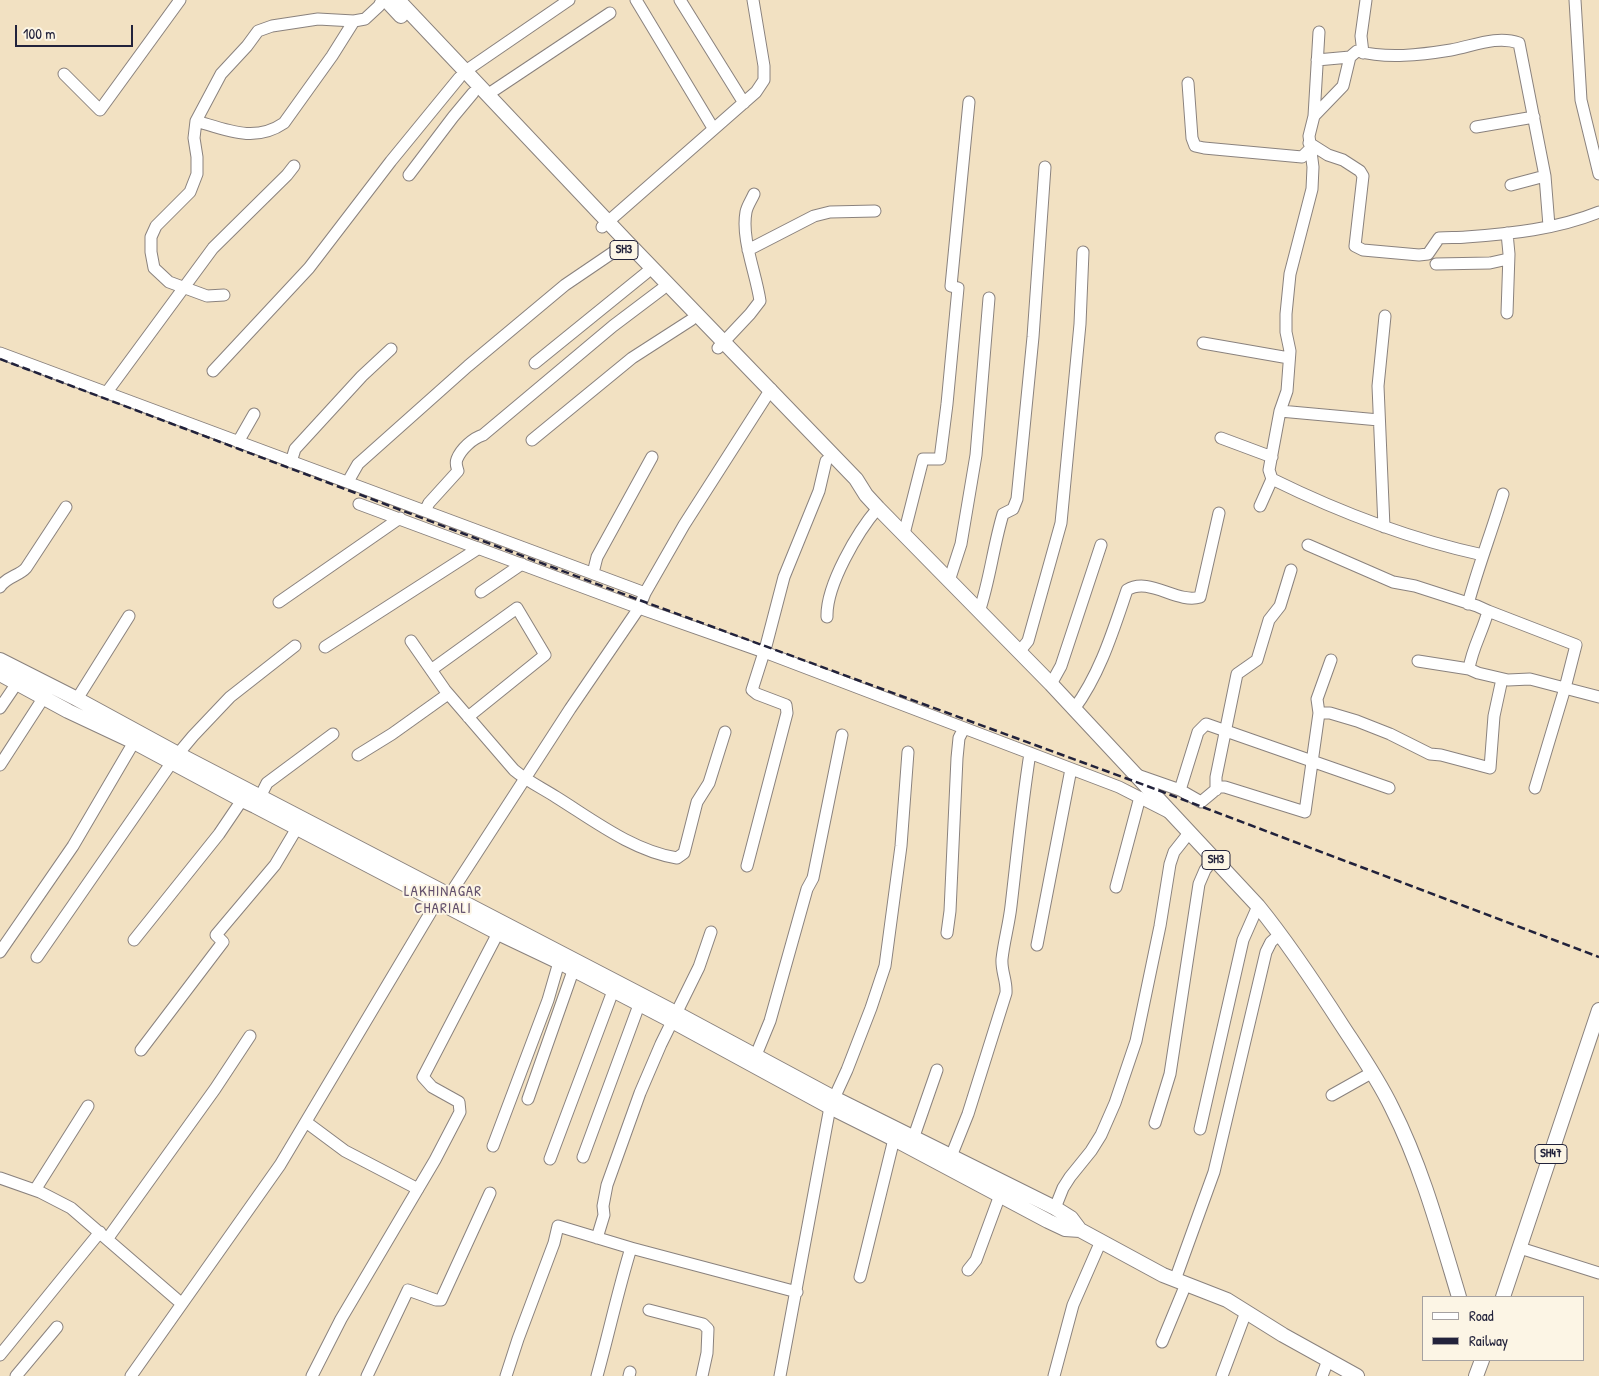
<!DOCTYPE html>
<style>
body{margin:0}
#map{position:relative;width:1599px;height:1376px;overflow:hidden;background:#f2e1c2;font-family:"Patrick Hand",sans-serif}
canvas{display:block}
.legend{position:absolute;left:1422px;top:1296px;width:162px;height:65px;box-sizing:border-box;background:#fcf5e5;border:1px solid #a5a1a1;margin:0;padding:6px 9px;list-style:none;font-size:15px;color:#22223b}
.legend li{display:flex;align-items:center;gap:10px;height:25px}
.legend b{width:25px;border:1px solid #a5a1a1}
.scale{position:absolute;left:15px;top:25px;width:118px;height:22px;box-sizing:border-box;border:2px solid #22223b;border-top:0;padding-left:6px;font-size:15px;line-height:18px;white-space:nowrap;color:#22223b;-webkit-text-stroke:4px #fcf5e5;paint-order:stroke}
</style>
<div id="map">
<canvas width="1599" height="1376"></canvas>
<ul class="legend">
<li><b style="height:6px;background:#fff"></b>Road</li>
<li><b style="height:6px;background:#22223b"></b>Railway</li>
</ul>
<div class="scale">100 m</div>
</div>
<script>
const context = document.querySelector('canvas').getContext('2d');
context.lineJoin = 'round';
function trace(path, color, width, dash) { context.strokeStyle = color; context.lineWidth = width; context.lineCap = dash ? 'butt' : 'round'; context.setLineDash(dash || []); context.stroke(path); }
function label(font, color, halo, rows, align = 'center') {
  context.font = font + ' "Patrick Hand",sans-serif'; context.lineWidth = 4; context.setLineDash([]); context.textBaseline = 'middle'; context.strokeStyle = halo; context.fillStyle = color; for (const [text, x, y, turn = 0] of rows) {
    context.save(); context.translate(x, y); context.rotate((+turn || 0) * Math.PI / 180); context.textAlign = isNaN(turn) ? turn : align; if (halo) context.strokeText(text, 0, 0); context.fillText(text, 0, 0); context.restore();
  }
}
const minor = new Path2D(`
 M 636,0 L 713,128
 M 680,0 L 744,103
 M 1575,0 L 1581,100 L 1599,174
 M 1363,53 L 1361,36 L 1366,0
 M 1317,60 L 1350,57
 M 464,72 L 569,0
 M 64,74 L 100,110 L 180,0
 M 1188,83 L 1192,138 L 1195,146 L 1204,148 L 1302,157 L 1310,149
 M 487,95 L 610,13
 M 1314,116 L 1319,32
 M 196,121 C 227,130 255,143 284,123 L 332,56 L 354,21
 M 1476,127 L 1534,117
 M 1309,143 L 1328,155 L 1343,160 L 1360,171 L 1363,176 L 1355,246 L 1363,250 L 1419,255 L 1428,254 L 1439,238 C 1448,237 1457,238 1466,237 C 1510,234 1557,229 1599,212
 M 409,175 L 453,117 L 473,93
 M 1511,185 L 1545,176
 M 602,227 L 756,92 L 764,80 L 764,66 L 753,0
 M 1507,233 L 1509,254 L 1507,313
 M 748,250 L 814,216 L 830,212 L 875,211
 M 1436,264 L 1490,263 L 1508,259
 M 224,295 L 207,296 L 169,282 L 154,268 L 151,252 L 151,237 L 156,226 L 190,192 L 197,174 L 197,157 L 194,138 L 196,121 L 221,74 L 247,46 L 258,31 L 272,26 L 318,19 L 354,21 L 365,19 L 379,6 L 382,0
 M 1203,343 L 1289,358
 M 718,348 L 750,314 L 760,301 C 756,273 741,239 746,212 C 747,206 752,199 754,194
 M 0,353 L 645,593
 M 535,363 L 646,273
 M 213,371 L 309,268 L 391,161 L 459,78
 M 107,392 L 213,248 L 287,175 L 294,166
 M 1280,411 L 1379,420
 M 1221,438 L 1272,457
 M 532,440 L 632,358 L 691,320
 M 238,442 L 254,414
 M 291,462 L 295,449 L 362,376 L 391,349
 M 349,483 L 350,478 L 358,464 L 468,366 L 565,285 L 621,247
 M 359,504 L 639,608 L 767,653 L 1119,787 L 1168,812
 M 1260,506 L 1272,479
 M 425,511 L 429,503 L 458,471 C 457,467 455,464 457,459 C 461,449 473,438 483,435 L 613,326 L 662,289
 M 1384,527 L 1378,386 L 1385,316
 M 904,534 L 923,459 L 940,459 L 947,404 L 958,288 L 951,286 L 969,102
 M 1308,545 L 1393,582 L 1415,586 L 1477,606 L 1488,611 C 1483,631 1472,648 1469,669 L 1478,673 L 1508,680 L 1530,679 L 1599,697
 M 1483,555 C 1409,539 1339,512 1272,479 L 1269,470 L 1280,411 L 1287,391 L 1290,351 L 1286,332 L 1286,314 L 1290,274 L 1312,189 L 1313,167 L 1309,136 L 1314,116 L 1343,86 L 1350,57 L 1357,51 C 1387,59 1420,55 1451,50 C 1473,46 1497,35 1519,43 L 1545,176 L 1549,226
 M 593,573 L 597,557 L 652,457
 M 949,581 L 961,544 L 976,455 L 989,298
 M 0,587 C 6,577 19,576 26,568 L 66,507
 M 481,592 L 522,564
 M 279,602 L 400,518
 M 1468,604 C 1478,567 1492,531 1503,494
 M 1488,611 L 1576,645 L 1565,688 L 1535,788
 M 979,612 C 990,580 993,547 1003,514 L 1013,509 L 1017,499 L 1033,337 L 1045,167
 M 827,617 C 826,585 858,531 878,508
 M 411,641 L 445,690 L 514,770 C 527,781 542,788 556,797 C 593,820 633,851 677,858 L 684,853 L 697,802 L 709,783 L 725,732
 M 325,647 L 479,548
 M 1019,652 L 1028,641 L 1061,523 L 1080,324 L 1083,252
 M 1418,661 L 1469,669
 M 431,670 L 517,608 L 545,655 L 468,717
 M 1051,684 L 1061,666 L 1101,545
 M 77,699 L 129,616
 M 0,708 L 17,683
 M 1074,709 C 1100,674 1113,631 1127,590 C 1149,576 1177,604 1200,597 L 1219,513
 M 1319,713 L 1330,713 L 1357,721 L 1390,734 L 1430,754 L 1441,755 L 1490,768 L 1494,716 L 1502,679
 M 178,754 L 193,736 L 230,697 L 295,646
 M 358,755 L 392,734 L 448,694
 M 0,765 L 44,697
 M 1137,775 L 1180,790 L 1201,802 L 1219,787 L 1225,787 L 1305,812 L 1319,713 L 1317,699 L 1331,660
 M 1180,790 L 1198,732 L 1206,724 L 1389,788
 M 1216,790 L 1216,777 L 1237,674 L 1257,660 L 1269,620 L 1280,606 L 1291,570
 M 260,797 L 267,783 L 333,734
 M 747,866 L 787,713 L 786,705 L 757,694 L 752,690 L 766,646 L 784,577 L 819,491 L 826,461
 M 1116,887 L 1140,797
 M 445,902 L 570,709 L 639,608 L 645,593 L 684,525 L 771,389
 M 947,933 L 950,911 L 957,758 L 959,738 L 964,728
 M 134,940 L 219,834 L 242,800
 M 1037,945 L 1071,769
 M 0,952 L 73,846 L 134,742
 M 37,957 L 172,762
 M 141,1050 L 223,942 L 216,935 L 275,865 L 297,828
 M 756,1055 L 770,1021 L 807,889 L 813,878 L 842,735
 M 1332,1095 L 1373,1072
 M 528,1099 L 573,971
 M 306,1122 L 345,1151 L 418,1189
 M 1155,1123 L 1170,1074 L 1199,884 L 1205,870 L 1214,858
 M 1200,1129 L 1243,940 L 1258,906
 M 913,1139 L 937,1070
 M 493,1146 L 548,1000 L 559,962
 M 583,1157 L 639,1005
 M 550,1159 L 613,991
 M 948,1164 L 968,1114 L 1006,993 C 1007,981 1001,971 1002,959 C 1004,941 1009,924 1011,906 C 1017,855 1022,804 1030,753
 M 0,1178 L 40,1192 L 71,1208 L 182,1304
 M 35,1190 L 88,1106
 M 1055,1208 L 1063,1188 L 1070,1177 L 1091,1151 L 1101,1135 L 1115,1103 L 1136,1041 L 1160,926 L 1170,864 L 1174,852 L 1189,833
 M 108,1238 L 215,1089 L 250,1036
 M 597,1238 L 604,1215 L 603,1206 L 607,1185 L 640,1093 L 661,1044 L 699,967 L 711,932
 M 1520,1248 L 1599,1273
 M 968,1270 L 976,1260 L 1000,1195
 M 860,1277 L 894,1139
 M 1175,1280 L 1214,1172 L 1266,952 L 1271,942 L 1280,934
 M 649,1310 L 703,1324 L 708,1329 L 707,1353 L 702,1376
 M 1162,1342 L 1186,1284
 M 0,1355 L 100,1232
 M 16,1376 L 57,1327
 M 131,1376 L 280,1165 L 438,900
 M 312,1376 L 341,1319 L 435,1160 L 460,1112 L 459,1102 L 432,1087 L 423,1077 L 498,933
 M 367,1376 L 408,1290 L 436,1300 L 441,1300 L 490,1193
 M 506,1376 L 518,1339 L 554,1243 L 558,1226 L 631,1248 L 797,1292
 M 597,1376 C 609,1333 618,1290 631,1248
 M 629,1376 L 630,1372
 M 780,1376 L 830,1107 L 847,1070 L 871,1008 L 885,966 L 901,846 L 908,752
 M 1054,1376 L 1073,1305 L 1101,1241
 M 1222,1376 L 1246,1312
 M 1322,1376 L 1328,1360`);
const major = new Path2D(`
 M 386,0 L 401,16
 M 398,0 L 627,242 L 856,479 L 866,495 L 878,508 L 1051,684 L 1258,906 C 1289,944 1316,985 1343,1027 C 1360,1053 1378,1079 1392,1108 C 1422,1167 1440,1234 1459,1297
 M 0,660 L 77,699 L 178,754 L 676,1013 L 834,1098 L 1055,1208 L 1071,1218 L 1080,1230
 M 0,674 L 68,711 L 134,742 L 242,800 L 255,806 L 498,933 L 559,962 L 672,1021 L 830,1107 L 894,1139 L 1048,1221 L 1065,1229 L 1080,1230 L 1163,1275 L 1227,1300 L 1283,1335 L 1357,1376
 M 1503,1297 L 1599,1010
 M 1476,1376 L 1482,1360`);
trace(minor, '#8a827e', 13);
trace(major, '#8a827e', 16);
trace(minor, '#fff', 11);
trace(major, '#fff', 14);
trace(new Path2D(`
 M 0,359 L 642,601 L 1147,786 L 1599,957`), '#22223b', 2.5, [8, 4]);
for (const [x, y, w] of [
 [624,250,28],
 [1216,860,28],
 [1551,1154,32]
]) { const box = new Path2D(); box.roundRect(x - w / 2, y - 9.5, w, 19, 4); context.fillStyle = '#fcf5e5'; context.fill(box); trace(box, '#22223b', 1); }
label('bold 12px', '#22223b', null, [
 ["SH3",624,250],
 ["SH3",1216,860],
 ["SH47",1551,1154]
]);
context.letterSpacing = '1px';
label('15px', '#63516d', '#fcf5e5', [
 ["LAKHINAGAR",443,892],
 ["CHARIALI",443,909]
]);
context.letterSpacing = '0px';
</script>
